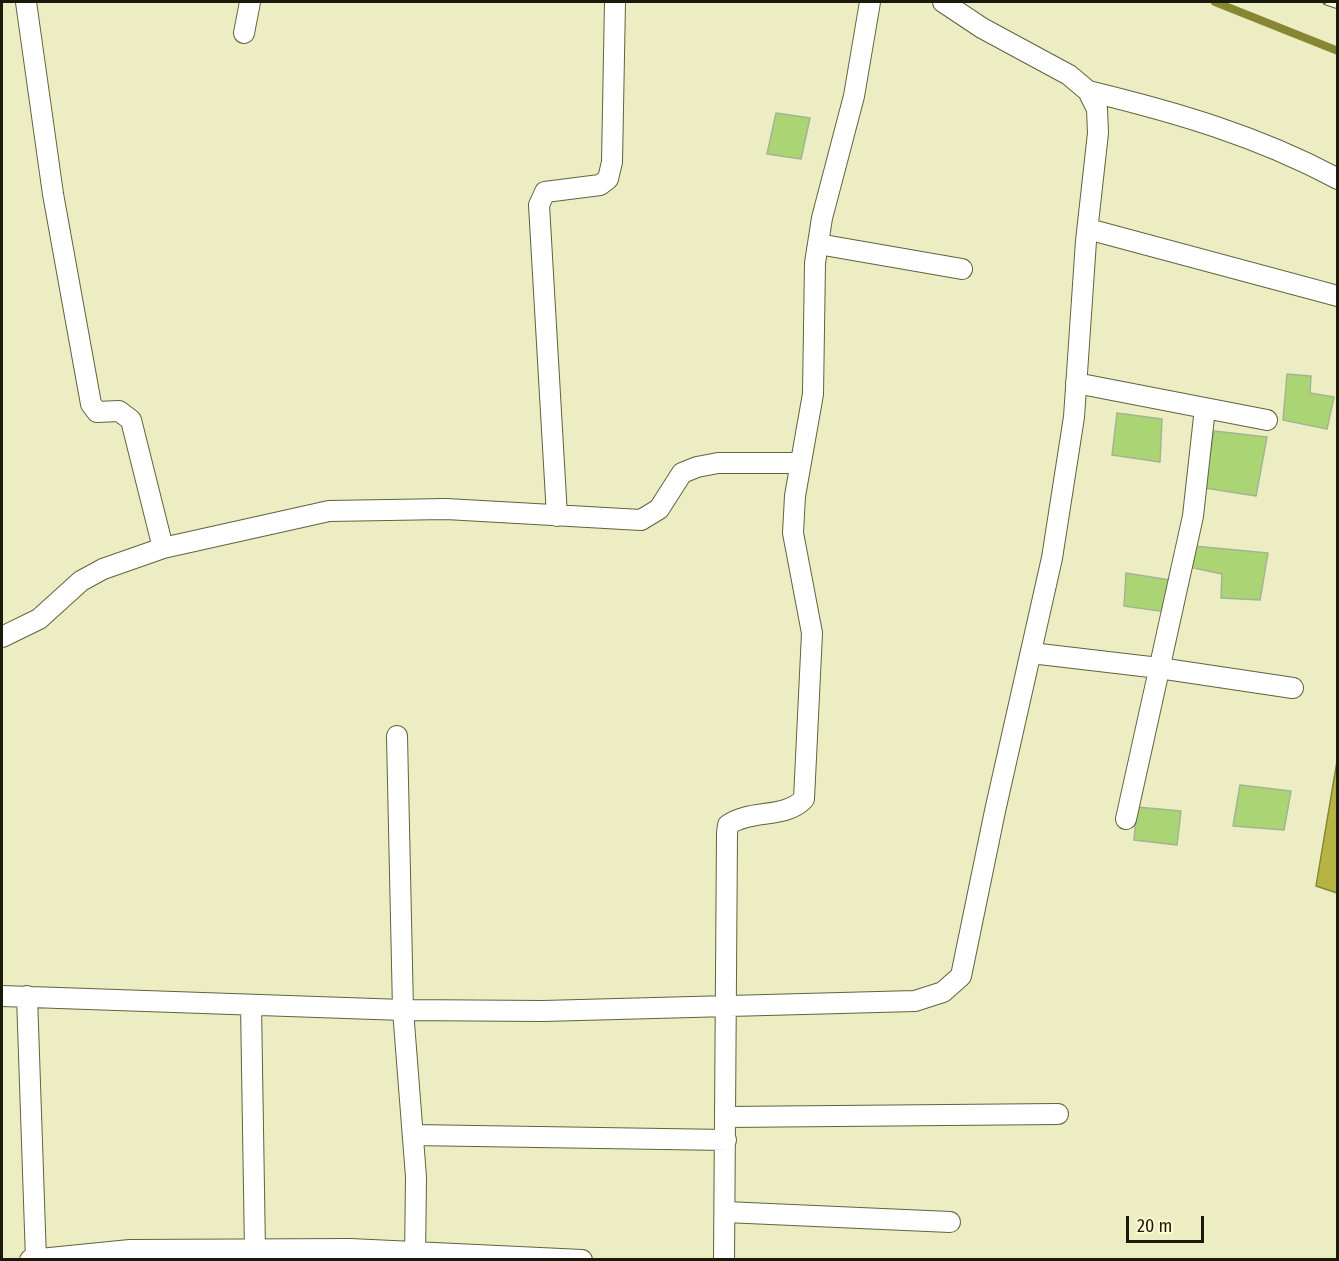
<!DOCTYPE html>
<style>
body{margin:0}
#map{position:relative;width:1339px;height:1261px;overflow:hidden;background:#ededc3;font-family:"Fira Sans Condensed",sans-serif}
canvas{display:block}
.frame{position:absolute;inset:0;border:3px solid #1a1a0a;pointer-events:none}
.scale{position:absolute;left:1126px;top:1216px;width:78px;height:27px;box-sizing:border-box;border:3px solid #1a1a0a;border-top:0;padding-left:8px;font-size:18px;line-height:21px;white-space:nowrap;color:#1a1a0a;-webkit-text-stroke:4px #fafbd0;paint-order:stroke}
</style>
<div id="map">
<canvas width="1339" height="1261"></canvas>
<div class="frame"></div>
<div class="scale">20 m</div>
</div>
<script>
const context = document.querySelector('canvas').getContext('2d');
context.lineJoin = 'round';
function fillPath(path, color) { context.fillStyle = color; context.fill(path, 'evenodd'); }
function trace(path, color, width, dash) { context.strokeStyle = color; context.lineWidth = width; context.lineCap = dash ? 'butt' : 'round'; context.setLineDash(dash || []); context.stroke(path); }
const water = new Path2D(`
 M 1337,761 L 1337,893 L 1316,886 Z`);
fillPath(water, '#b6b445');
trace(water, '#878633', 1.5);
trace(new Path2D(`
 M 1215,2 L 1338,51`), '#878633', 8);
const building = new Path2D(`
 M 776,113 L 810,118 L 801,159 L 767,154 Z
 M 1287,374 L 1311,376 L 1310,393 L 1334,397 L 1327,429 L 1283,420 Z
 M 1117,413 L 1162,419 L 1160,462 L 1112,455 Z
 M 1214,431 L 1267,437 L 1256,496 L 1205,488 Z
 M 1194,546 L 1268,553 L 1260,600 L 1221,598 L 1222,574 L 1189,567 Z
 M 1126,573 L 1170,580 L 1167,612 L 1124,606 Z
 M 1240,785 L 1291,791 L 1284,830 L 1233,826 Z
 M 1137,807 L 1181,811 L 1177,845 L 1134,840 Z`);
fillPath(building, '#abd575');
trace(building, '#a3b590', 1.5);
const minor = new Path2D(`
 M 26,2 L 53,194 L 91,404 L 97,412 L 119,411 L 131,420 L 163,548
 M 244,33 L 250,2
 M 1088,91 C 1175,112 1258,136 1338,179
 M 1088,229 L 1338,296
 M 818,244 L 962,269
 M 1076,383 L 1267,420
 M 557,516 L 539,205 L 545,192 L 600,185 L 608,179 L 612,162 L 615,2
 M 2,637 L 39,619 L 81,581 L 103,569 L 163,548 L 329,511 L 446,509 L 641,520 L 659,509 L 682,473 L 697,467 L 718,463 L 800,463
 M 1031,653 L 1159,668 L 1293,688
 M 397,736 L 403,1010 L 416,1177 L 415,1260
 M 1126,819 L 1193,516 L 1205,408
 M 2,996 L 403,1010 L 543,1011 L 915,1001 L 943,992 L 961,976 L 995,811 L 1052,558 L 1074,417 L 1086,241 L 1098,133 L 1097,109 L 1088,91 L 1069,75 L 982,28 L 943,2
 M 27,996 L 36,1260
 M 251,1005 L 255,1251
 M 726,1117 L 1058,1114
 M 413,1135 L 726,1140
 M 725,1212 L 950,1222
 M 30,1260 L 130,1250 L 350,1249 L 582,1260
 M 724,1260 L 727,833 L 728,825 C 751,809 785,819 804,799 L 812,633 L 793,533 L 795,496 L 813,394 L 815,263 L 822,218 L 854,96 L 870,2`);
trace(minor, '#62623d', 22);
trace(minor, '#fff', 20);
const rail = new Path2D(`
 M 1326,2 L 1338,6`);
trace(rail, '#64644b', 7);
trace(rail, '#fafbd0', 4.5, [14]);
</script>
